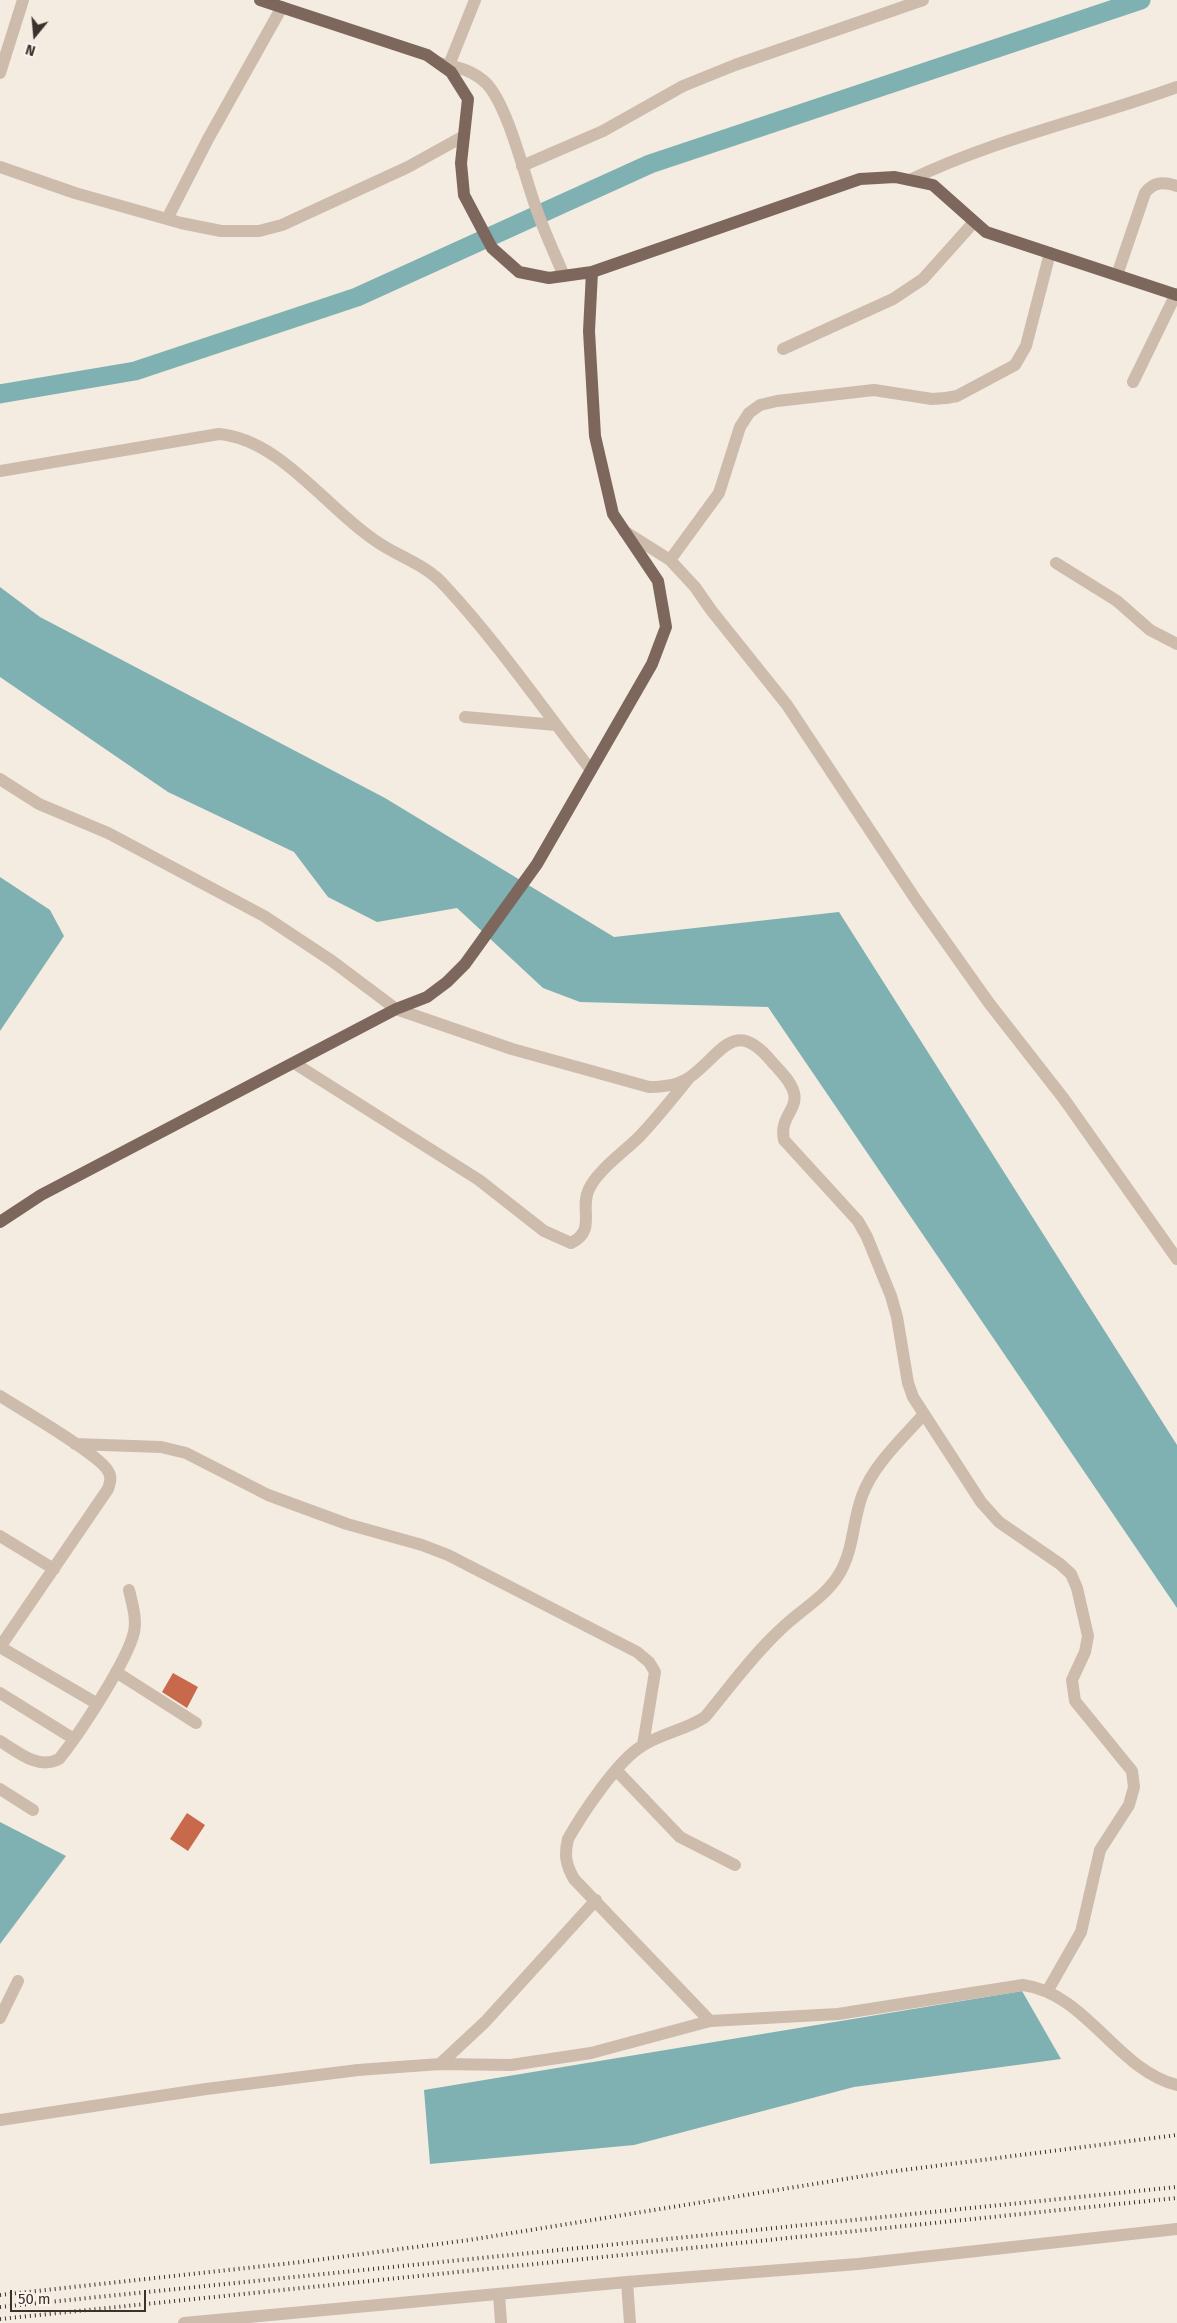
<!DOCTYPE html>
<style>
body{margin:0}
#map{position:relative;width:1177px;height:2323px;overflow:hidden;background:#f4ebe1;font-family:"Fira Sans",sans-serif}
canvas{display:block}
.north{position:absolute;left:10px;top:10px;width:50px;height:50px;-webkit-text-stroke:4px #fbf5ee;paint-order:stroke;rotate:197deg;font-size:14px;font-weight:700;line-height:20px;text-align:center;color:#3b302b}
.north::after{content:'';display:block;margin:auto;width:18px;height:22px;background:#3b302b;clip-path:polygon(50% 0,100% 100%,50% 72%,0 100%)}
.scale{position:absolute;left:10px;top:2290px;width:136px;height:22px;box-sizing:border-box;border:2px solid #3b302b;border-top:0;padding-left:6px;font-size:15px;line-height:18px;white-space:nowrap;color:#3b302b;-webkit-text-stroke:4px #fbf5ee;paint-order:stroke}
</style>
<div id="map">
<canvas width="1177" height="2323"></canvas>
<div class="north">N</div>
<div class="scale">50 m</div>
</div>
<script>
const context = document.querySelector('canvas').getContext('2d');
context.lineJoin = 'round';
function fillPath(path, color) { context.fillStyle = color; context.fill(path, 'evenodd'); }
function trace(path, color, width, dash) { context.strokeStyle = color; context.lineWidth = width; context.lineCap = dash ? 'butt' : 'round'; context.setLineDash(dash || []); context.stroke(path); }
fillPath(new Path2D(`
 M 0,587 L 40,617 L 385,798 L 614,937 L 839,912 L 1177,1445 L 1177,1608 L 768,1007 L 580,1002 L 543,988 L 457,908 L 377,922 L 328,897 L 294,852 L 168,792 L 0,677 Z
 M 0,877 L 50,910 L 64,936 L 0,1031 Z
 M 0,1822 L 66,1856 L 0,1944 Z
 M 1022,1991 L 1061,2059 L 854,2087 L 634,2145 L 430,2164 L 424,2090 Z`), '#7fb0b2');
trace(new Path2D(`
 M 0,394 L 135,371 L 357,297 L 650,164 L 1141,0`), '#7fb0b2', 19);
fillPath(new Path2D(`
 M 173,1673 L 198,1687 L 187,1708 L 162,1692 Z
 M 187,1813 L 205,1825 L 188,1851 L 170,1839 Z`), '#c8694b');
trace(new Path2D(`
 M 439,63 C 457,67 473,70 487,84 C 508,107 524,174 535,205 C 543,229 554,252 564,276
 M 449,65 L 475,0
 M 0,73 L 23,0
 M 522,166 L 603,131 L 683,86 L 735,65 L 923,0
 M 0,167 L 75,193 L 181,223 L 221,231 L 259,231 L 282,225 L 408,167 L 464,136
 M 910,180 C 994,139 1089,119 1177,87
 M 167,219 L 208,139 L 282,7
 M 1117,275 L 1145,193 C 1154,181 1164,182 1177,186
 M 783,349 L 893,299 L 923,279 L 974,222
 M 1133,382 L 1176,294
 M 0,471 L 219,434 C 279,439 326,507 373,539 C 397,557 425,563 445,586 C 498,643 543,709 591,770
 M 624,531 L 670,560 L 695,587 L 711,610 L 787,705 L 916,900 L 989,1003 L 1064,1099 L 1177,1259
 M 670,560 L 719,493 L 740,427 L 749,413 L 760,405 L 777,401 L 874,390 L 932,399 L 946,398 L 957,396 L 1015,365 L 1026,346 L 1050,253
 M 1056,563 L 1117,601 L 1150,630 L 1177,644
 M 465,717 L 556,725
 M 0,779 L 39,804 L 108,833 L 264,916 L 332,961 L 396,1009 L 512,1049 L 649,1087 C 663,1087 679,1085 690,1077 C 722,1054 734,1016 772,1062 C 780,1071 791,1081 794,1093 C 798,1110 779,1117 784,1140 L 858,1221 L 867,1237 L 891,1296 L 897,1317 L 908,1383 L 913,1397 L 981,1502 L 999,1522 L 1060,1564 L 1071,1574 L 1077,1588 L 1088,1636 L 1085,1652 L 1072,1680 L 1075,1701 L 1132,1771 L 1134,1787 L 1129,1805 L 1100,1850 L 1081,1932 L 1048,1990
 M 294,1063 L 479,1180 L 544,1231 L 571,1243 C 597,1231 579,1209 589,1189 C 597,1171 625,1151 639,1137 C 657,1118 673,1098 689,1078
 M 0,1396 C 20,1409 99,1454 108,1471 C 112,1477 110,1483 108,1489 L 0,1647
 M 75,1444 L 161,1447 L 186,1453 L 268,1495 L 347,1524 L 422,1545 L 448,1555 L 637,1652 L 649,1662 L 655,1672 L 643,1745
 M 0,1536 L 54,1569
 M 0,1647 L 96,1703
 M 116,1672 L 196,1723
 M 0,1693 L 74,1739
 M 0,1741 C 18,1752 38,1770 59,1759 C 78,1736 128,1660 134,1632 C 137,1619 132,1603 129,1590
 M 616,1770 L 680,1837 L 735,1865
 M 0,1789 L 33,1810
 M 0,2018 L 18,1981
 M 710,2021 L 574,1879 C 566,1865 564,1855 568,1839 C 582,1814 618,1760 642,1746 C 662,1733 686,1730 705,1717 C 729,1688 752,1656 780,1630 C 799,1611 824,1598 838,1576 C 854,1551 852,1523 862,1496 C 873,1465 902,1439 924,1414
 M 440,2064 L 485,2022 L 596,1900
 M 0,2120 L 206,2089 L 358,2070 L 440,2064 L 511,2065 L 591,2053 L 710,2021 L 838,2014 L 1023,1985 C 1086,1993 1118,2071 1177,2085
 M 627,2282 L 630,2323
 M 499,2294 L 501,2323
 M 184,2323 L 627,2282 L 858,2264 L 1177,2229`), '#cdbbac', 12);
trace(new Path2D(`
 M 260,0 L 427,55 L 451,72 L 468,99 L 461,163 L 464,195 L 492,248 L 519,272 L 549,278 L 592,272 L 860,179 L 895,177 L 933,185 L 986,232 L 1177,295
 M 0,1222 L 41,1195 L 396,1009 L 427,997 L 447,982 L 465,964 L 537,864 L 652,664 L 666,627 L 658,581 L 613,514 L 595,436 L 589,331 L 592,272`), '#7d675c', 12);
trace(new Path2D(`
 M 0,2295 L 301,2262 L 469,2240 L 888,2172 L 1177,2135
 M 0,2307 L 1177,2187
 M 0,2319 L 1177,2198`), '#3b302b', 4, [1, 4]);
</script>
